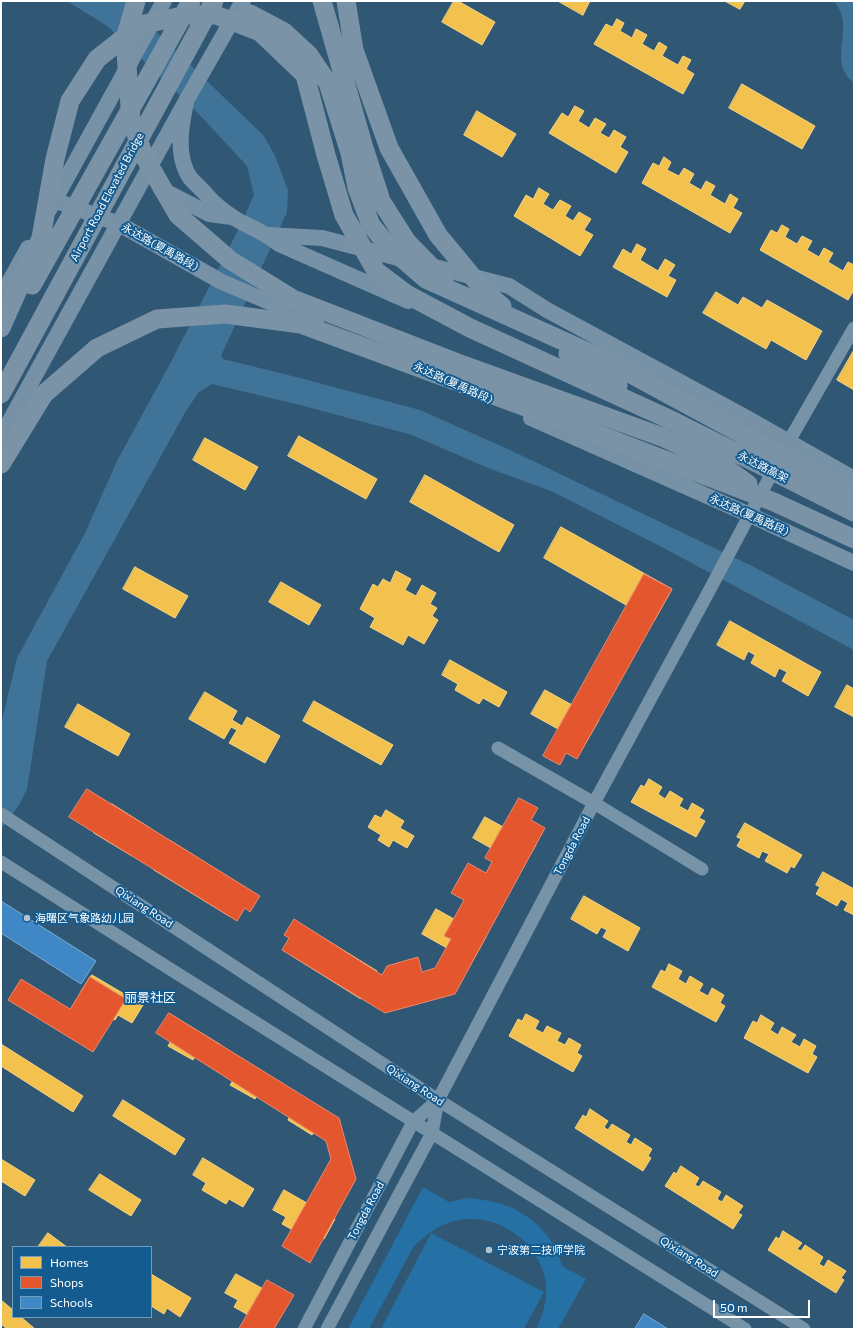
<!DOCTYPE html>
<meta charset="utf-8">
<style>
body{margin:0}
#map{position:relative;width:855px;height:1330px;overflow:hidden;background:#305774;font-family:Commissioner,sans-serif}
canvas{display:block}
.frame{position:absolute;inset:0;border:2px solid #fff;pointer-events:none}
.legend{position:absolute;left:12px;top:1246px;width:140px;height:72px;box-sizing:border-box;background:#145b90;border:1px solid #729dbc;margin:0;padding:5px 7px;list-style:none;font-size:12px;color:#fff}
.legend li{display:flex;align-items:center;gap:8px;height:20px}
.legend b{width:20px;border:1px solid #729dbc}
.scale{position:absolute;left:713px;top:1300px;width:97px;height:18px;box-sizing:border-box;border:2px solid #fff;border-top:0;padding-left:5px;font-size:12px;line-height:14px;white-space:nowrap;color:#fff;-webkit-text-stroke:3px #145b90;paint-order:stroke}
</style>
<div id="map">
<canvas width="855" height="1330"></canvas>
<div class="frame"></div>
<ul class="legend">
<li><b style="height:11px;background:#f2c14e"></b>Homes</li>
<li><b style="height:11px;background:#e4572e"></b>Shops</li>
<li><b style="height:11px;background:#3f88c5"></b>Schools</li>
</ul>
<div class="scale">50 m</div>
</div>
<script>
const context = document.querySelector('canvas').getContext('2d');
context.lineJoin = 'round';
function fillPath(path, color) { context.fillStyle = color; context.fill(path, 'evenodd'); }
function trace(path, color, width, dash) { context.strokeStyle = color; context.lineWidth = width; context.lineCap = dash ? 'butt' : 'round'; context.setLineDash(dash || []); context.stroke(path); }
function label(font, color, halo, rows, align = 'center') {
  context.font = font + ' Commissioner,"Noto Sans SC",sans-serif'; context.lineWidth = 4; context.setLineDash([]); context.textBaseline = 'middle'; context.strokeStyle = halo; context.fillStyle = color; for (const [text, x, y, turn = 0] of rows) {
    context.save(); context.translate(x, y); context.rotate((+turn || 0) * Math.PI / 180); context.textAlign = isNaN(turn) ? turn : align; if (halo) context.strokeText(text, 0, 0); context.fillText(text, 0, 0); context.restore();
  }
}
fillPath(new Path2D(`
 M 423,1187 L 449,1202 C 455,1201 462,1199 468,1198 C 473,1198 478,1199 483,1200 C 520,1204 553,1230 562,1266 L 586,1279 L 558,1329 L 536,1329 C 543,1316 547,1300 546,1285 C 541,1242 497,1211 455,1221 C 439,1224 426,1235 414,1246 L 369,1329 L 348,1329 Z
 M 431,1233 L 544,1292 L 524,1329 L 381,1329 Z`), '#2570a5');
fillPath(new Path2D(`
 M 67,1 L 124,1 L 264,136 L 275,156 L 288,190 L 287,212 L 221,356 L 223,359 L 300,378 L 420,410 L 510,450 L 754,567 L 854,620 L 854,650 L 656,544 L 551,491 L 488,468 L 412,435 L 300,405 L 212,384 L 198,393 L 186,411 L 47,661 L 27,789 L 19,805 L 1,829 L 1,724 L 17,658 L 85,533 L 117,461 L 171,362 L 236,234 L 254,195 L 247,166 L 195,110 L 107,26 Z
 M 834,1 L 854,1 L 854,82 C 852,81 848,78 847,76 C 831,54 855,26 834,1 Z`), '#407398');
const homes = new Path2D(`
 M 454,1 L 458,1 L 495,22 L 482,45 L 442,22 Z
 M 558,1 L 590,1 L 583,15 Z
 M 725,1 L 745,1 L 740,9 Z
 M 617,19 L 624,23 L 620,31 L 632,38 L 636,29 L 647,35 L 642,44 L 654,51 L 659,42 L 667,47 L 662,56 L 678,65 L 683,56 L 691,60 L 686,69 L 694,74 L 683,94 L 594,44 L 606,24 L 612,27 Z
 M 742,84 L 815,126 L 802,149 L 729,108 Z
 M 575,106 L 584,111 L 578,121 L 589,128 L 595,118 L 606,124 L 600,133 L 609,138 L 614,130 L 626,137 L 620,147 L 628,152 L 616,173 L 549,133 L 562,113 L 568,117 Z
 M 477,111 L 516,134 L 502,157 L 464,135 Z
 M 664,157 L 671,162 L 667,170 L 679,176 L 684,168 L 694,174 L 689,183 L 701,190 L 706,181 L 715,186 L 710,195 L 725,204 L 730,194 L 738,199 L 733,208 L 742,213 L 730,233 L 642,183 L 653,163 L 659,166 Z
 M 539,188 L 549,194 L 543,204 L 553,210 L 560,200 L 571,206 L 565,216 L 573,221 L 579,212 L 591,219 L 584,230 L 593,235 L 580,256 L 514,216 L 526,195 L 533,199 Z
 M 782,225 L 789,229 L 785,237 L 797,244 L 802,236 L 812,241 L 807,250 L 819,257 L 824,248 L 833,253 L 828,262 L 843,271 L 848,262 L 854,265 L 854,271 L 852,275 L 854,277 L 854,290 L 848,300 L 760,250 L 771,230 L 777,233 Z
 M 637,244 L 646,249 L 640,260 L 658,271 L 665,259 L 675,265 L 668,276 L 676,280 L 667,297 L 613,267 L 623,249 L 631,254 Z
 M 716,292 L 738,305 L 743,297 L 762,308 L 767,300 L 822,331 L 806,360 L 771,340 L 766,349 L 703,313 Z
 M 854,350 L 854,390 L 837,380 Z
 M 299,436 L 377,479 L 366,499 L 288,456 Z
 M 205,438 L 258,467 L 245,490 L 193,460 Z
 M 425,475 L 514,525 L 499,552 L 410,502 Z
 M 561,527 L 672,589 L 654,621 L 544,558 Z
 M 135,567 L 188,596 L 175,618 L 123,589 Z
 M 396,571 L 411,579 L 405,590 L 416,596 L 422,585 L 436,593 L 430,604 L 437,608 L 432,616 L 438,620 L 424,644 L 408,635 L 403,645 L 370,627 L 375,618 L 360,609 L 373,584 L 378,587 L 383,579 L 390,583 Z
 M 281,582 L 321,605 L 309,625 L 269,602 Z
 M 730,621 L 821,672 L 808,696 L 782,681 L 787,672 L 779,668 L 775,677 L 751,663 L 755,655 L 748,651 L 744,660 L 717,645 Z
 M 450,660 L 507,692 L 499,707 L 483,698 L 479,704 L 455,690 L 458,684 L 442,675 Z
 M 847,685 L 854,689 L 854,717 L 835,707 Z
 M 545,690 L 599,720 L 585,744 L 531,714 Z
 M 205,692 L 237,711 L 232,720 L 242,726 L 247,717 L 280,736 L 265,763 L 229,743 L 237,730 L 231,727 L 224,739 L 189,719 Z
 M 314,701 L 393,745 L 381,765 L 303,721 Z
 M 78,704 L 130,734 L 118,756 L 65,727 Z
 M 649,779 L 662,787 L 658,794 L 665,799 L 670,791 L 683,799 L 679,806 L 688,811 L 692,803 L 704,810 L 699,818 L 705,821 L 696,837 L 631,802 L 641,785 L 644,787 Z
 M 112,804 L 150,828 L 132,856 L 94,833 Z
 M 386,810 L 404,821 L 400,828 L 414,836 L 407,848 L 393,840 L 389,847 L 378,840 L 381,835 L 368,827 L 375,815 L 381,818 Z
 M 485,817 L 536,845 L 523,866 L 473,838 Z
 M 745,823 L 802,855 L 794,868 L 791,866 L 787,873 L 765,861 L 769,854 L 762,851 L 759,858 L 737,846 L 741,839 L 737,837 Z
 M 171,841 L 246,888 L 229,916 L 154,870 Z
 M 823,872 L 854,889 L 854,915 L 844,910 L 848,903 L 841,899 L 837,906 L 816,894 L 820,887 L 816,885 Z
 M 584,896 L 640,928 L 628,951 L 603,937 L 607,930 L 601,927 L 597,934 L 571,919 Z
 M 436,909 L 486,937 L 472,962 L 422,934 Z
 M 309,929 L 377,971 L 361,999 L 292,956 Z
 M 669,964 L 682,971 L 678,979 L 686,984 L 690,976 L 703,984 L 699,991 L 708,996 L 712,988 L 724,995 L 720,1003 L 725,1006 L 716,1022 L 652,987 L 661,970 L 665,972 Z
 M 92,975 L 143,1005 L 132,1023 L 118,1015 L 115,1020 L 91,1006 L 94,1000 L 81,992 Z
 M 170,1014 L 221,1045 L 209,1063 L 196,1055 L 193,1060 L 168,1046 L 172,1039 L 159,1032 Z
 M 526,1014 L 539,1021 L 535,1029 L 543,1033 L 547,1026 L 561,1033 L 557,1041 L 565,1045 L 569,1038 L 581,1045 L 577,1053 L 582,1056 L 573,1072 L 509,1036 L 518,1019 L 522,1021 Z
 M 761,1015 L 774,1023 L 770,1030 L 778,1035 L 782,1027 L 796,1035 L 791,1042 L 800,1047 L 804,1039 L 816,1046 L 812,1054 L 817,1057 L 808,1073 L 744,1038 L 753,1021 L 757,1023 Z
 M 1,1044 L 83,1096 L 73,1112 L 1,1066 Z
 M 232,1053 L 283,1084 L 272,1102 L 258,1094 L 255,1099 L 230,1085 L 234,1079 L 221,1071 Z
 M 289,1089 L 340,1120 L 329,1138 L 315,1130 L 312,1135 L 288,1120 L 291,1114 L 278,1107 Z
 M 123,1100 L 185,1139 L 175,1155 L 113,1116 Z
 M 590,1109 L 608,1121 L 604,1127 L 608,1130 L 612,1124 L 630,1135 L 626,1142 L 631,1145 L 635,1138 L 652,1149 L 648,1156 L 651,1158 L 643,1171 L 575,1128 L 583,1115 L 586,1117 Z
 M 203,1158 L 254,1189 L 243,1207 L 229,1199 L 226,1204 L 202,1190 L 206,1183 L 193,1175 Z
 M 1,1159 L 35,1180 L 25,1196 L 1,1181 Z
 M 681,1166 L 699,1178 L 695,1185 L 699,1187 L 703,1181 L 721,1192 L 717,1199 L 722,1202 L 726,1195 L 743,1206 L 738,1213 L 742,1215 L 733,1229 L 665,1186 L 674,1172 L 676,1174 Z
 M 100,1174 L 141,1200 L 131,1216 L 89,1190 Z
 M 284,1190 L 335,1219 L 324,1239 L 311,1231 L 307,1238 L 282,1224 L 286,1217 L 273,1210 Z
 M 783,1231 L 802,1243 L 797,1249 L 801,1251 L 805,1245 L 823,1257 L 819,1264 L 824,1267 L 828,1260 L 846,1271 L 841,1278 L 844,1280 L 836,1293 L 768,1250 L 776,1237 L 779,1239 Z
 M 48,1233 L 67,1247 L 38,1247 Z
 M 151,1274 L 191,1298 L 180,1317 L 167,1308 L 164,1314 L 151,1306 Z
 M 236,1274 L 287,1302 L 276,1322 L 263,1315 L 259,1321 L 234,1307 L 238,1300 L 225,1293 Z
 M 1,1300 L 13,1310 L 13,1317 L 21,1317 L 35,1329 L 7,1329 L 1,1324 Z`);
fillPath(homes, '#f2c14e');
trace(homes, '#f6d483', 1);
const shops = new Path2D(`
 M 644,574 L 672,589 L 577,759 L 566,753 L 560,765 L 543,756 Z
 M 87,789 L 260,896 L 250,912 L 245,908 L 237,921 L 69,817 Z
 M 519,798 L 538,808 L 531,820 L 545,828 L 455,994 L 385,1013 L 282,950 L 289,938 L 284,935 L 294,919 L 382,975 L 387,966 L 418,957 L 422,972 L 435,968 L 451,939 L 444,936 L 464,900 L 451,893 L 468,863 L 486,873 L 492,862 L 485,858 Z
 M 90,977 L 126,999 L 93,1052 L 8,1000 L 21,979 L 70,1009 Z
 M 169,1013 L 339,1118 L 356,1179 L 310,1263 L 282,1246 L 331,1159 L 326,1141 L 156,1033 Z
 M 267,1280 L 294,1295 L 274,1329 L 239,1329 Z`);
fillPath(shops, '#e4572e');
trace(shops, '#ec896d', 1);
const schools = new Path2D(`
 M 1,901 L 96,961 L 81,984 L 1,933 Z
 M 644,1314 L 668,1329 L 635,1329 Z`);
fillPath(schools, '#3f88c5');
trace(schools, '#79acd6', 1);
trace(new Path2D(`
 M 498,748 L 594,803 L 702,869
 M 1,814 L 438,1100 L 804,1329
 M 1,862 L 178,974 L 745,1329
 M 438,1100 L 594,803 L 708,593 L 789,441 L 854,328
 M 304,1329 L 413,1122 L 438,1100 L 432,1133 L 327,1329`), '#7793a7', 13);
trace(new Path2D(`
 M 186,102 C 181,126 175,157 191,179 C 195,183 200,188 204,192 C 212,202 223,211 234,218 C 249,227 265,232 279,244 L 408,301
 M 161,189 L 209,214 L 232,217
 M 54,200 L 119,224 L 222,282 L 316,322
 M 49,210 L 164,1
 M 268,235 L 322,238 L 402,259
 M 427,265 L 509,286 L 547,310 L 745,417 L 854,479
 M 1,297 L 28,248
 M 531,418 L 750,515 L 854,563
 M 1,437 L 186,101 L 243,1`), '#7792a6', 16);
trace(new Path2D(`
 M 136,1 L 125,39 L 131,120 L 144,156 L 178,215 L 230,260 L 293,299 L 463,365 L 662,437 L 720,464 L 748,484
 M 322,1 L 364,148 L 381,201 L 407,242 L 444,280
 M 346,1 L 354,50 L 389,148 L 438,235 L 486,293 L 502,306
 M 250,14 L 284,32 L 309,55 L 328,83 L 350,153 L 357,188 L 371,225 L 389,247 L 426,279 L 603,359 L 854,495
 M 32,285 L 191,1
 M 1,328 L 41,238 L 55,159 L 70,101 L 97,59 L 140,25 L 187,15 L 216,15 L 260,32 L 305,75 L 326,155 L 344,215 L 376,271 L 408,295 L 470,328 L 673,421 L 854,512
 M 568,354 L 618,386
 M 1,394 L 214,1
 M 1,464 L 44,394 L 97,348 L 157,319 L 225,314 L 301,324 L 561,420 L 774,502 L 854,539`), '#7a93a7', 19);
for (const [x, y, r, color] of [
 [27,918,4,"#b7c4ce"],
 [489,1250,4,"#b7c4ce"]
]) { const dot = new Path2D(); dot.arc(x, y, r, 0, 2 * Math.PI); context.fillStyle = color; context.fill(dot); trace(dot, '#145b90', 1.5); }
label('11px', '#fff', '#145b90', [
 ["Airport Road Elevated Bridge",107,197,-62],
 ["永达路(夏禹路段)",160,247,29],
 ["永达路(夏禹路段)",453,383,24],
 ["永达路高架",763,467,27],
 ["永达路(夏禹路段)",749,515,24],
 ["Tongda Road",572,846,-62],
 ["Qixiang Road",144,907,33],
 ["Qixiang Road",415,1085,33],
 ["Tongda Road",366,1211,-62],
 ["Qixiang Road",689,1257,32]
]);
label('11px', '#fff', '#145b90', [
 ["海曙区气象路幼儿园",35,918],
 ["宁波第二技师学院",497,1250]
], 'left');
label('13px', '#fff', '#145b90', [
 ["丽景社区",150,998]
]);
</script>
